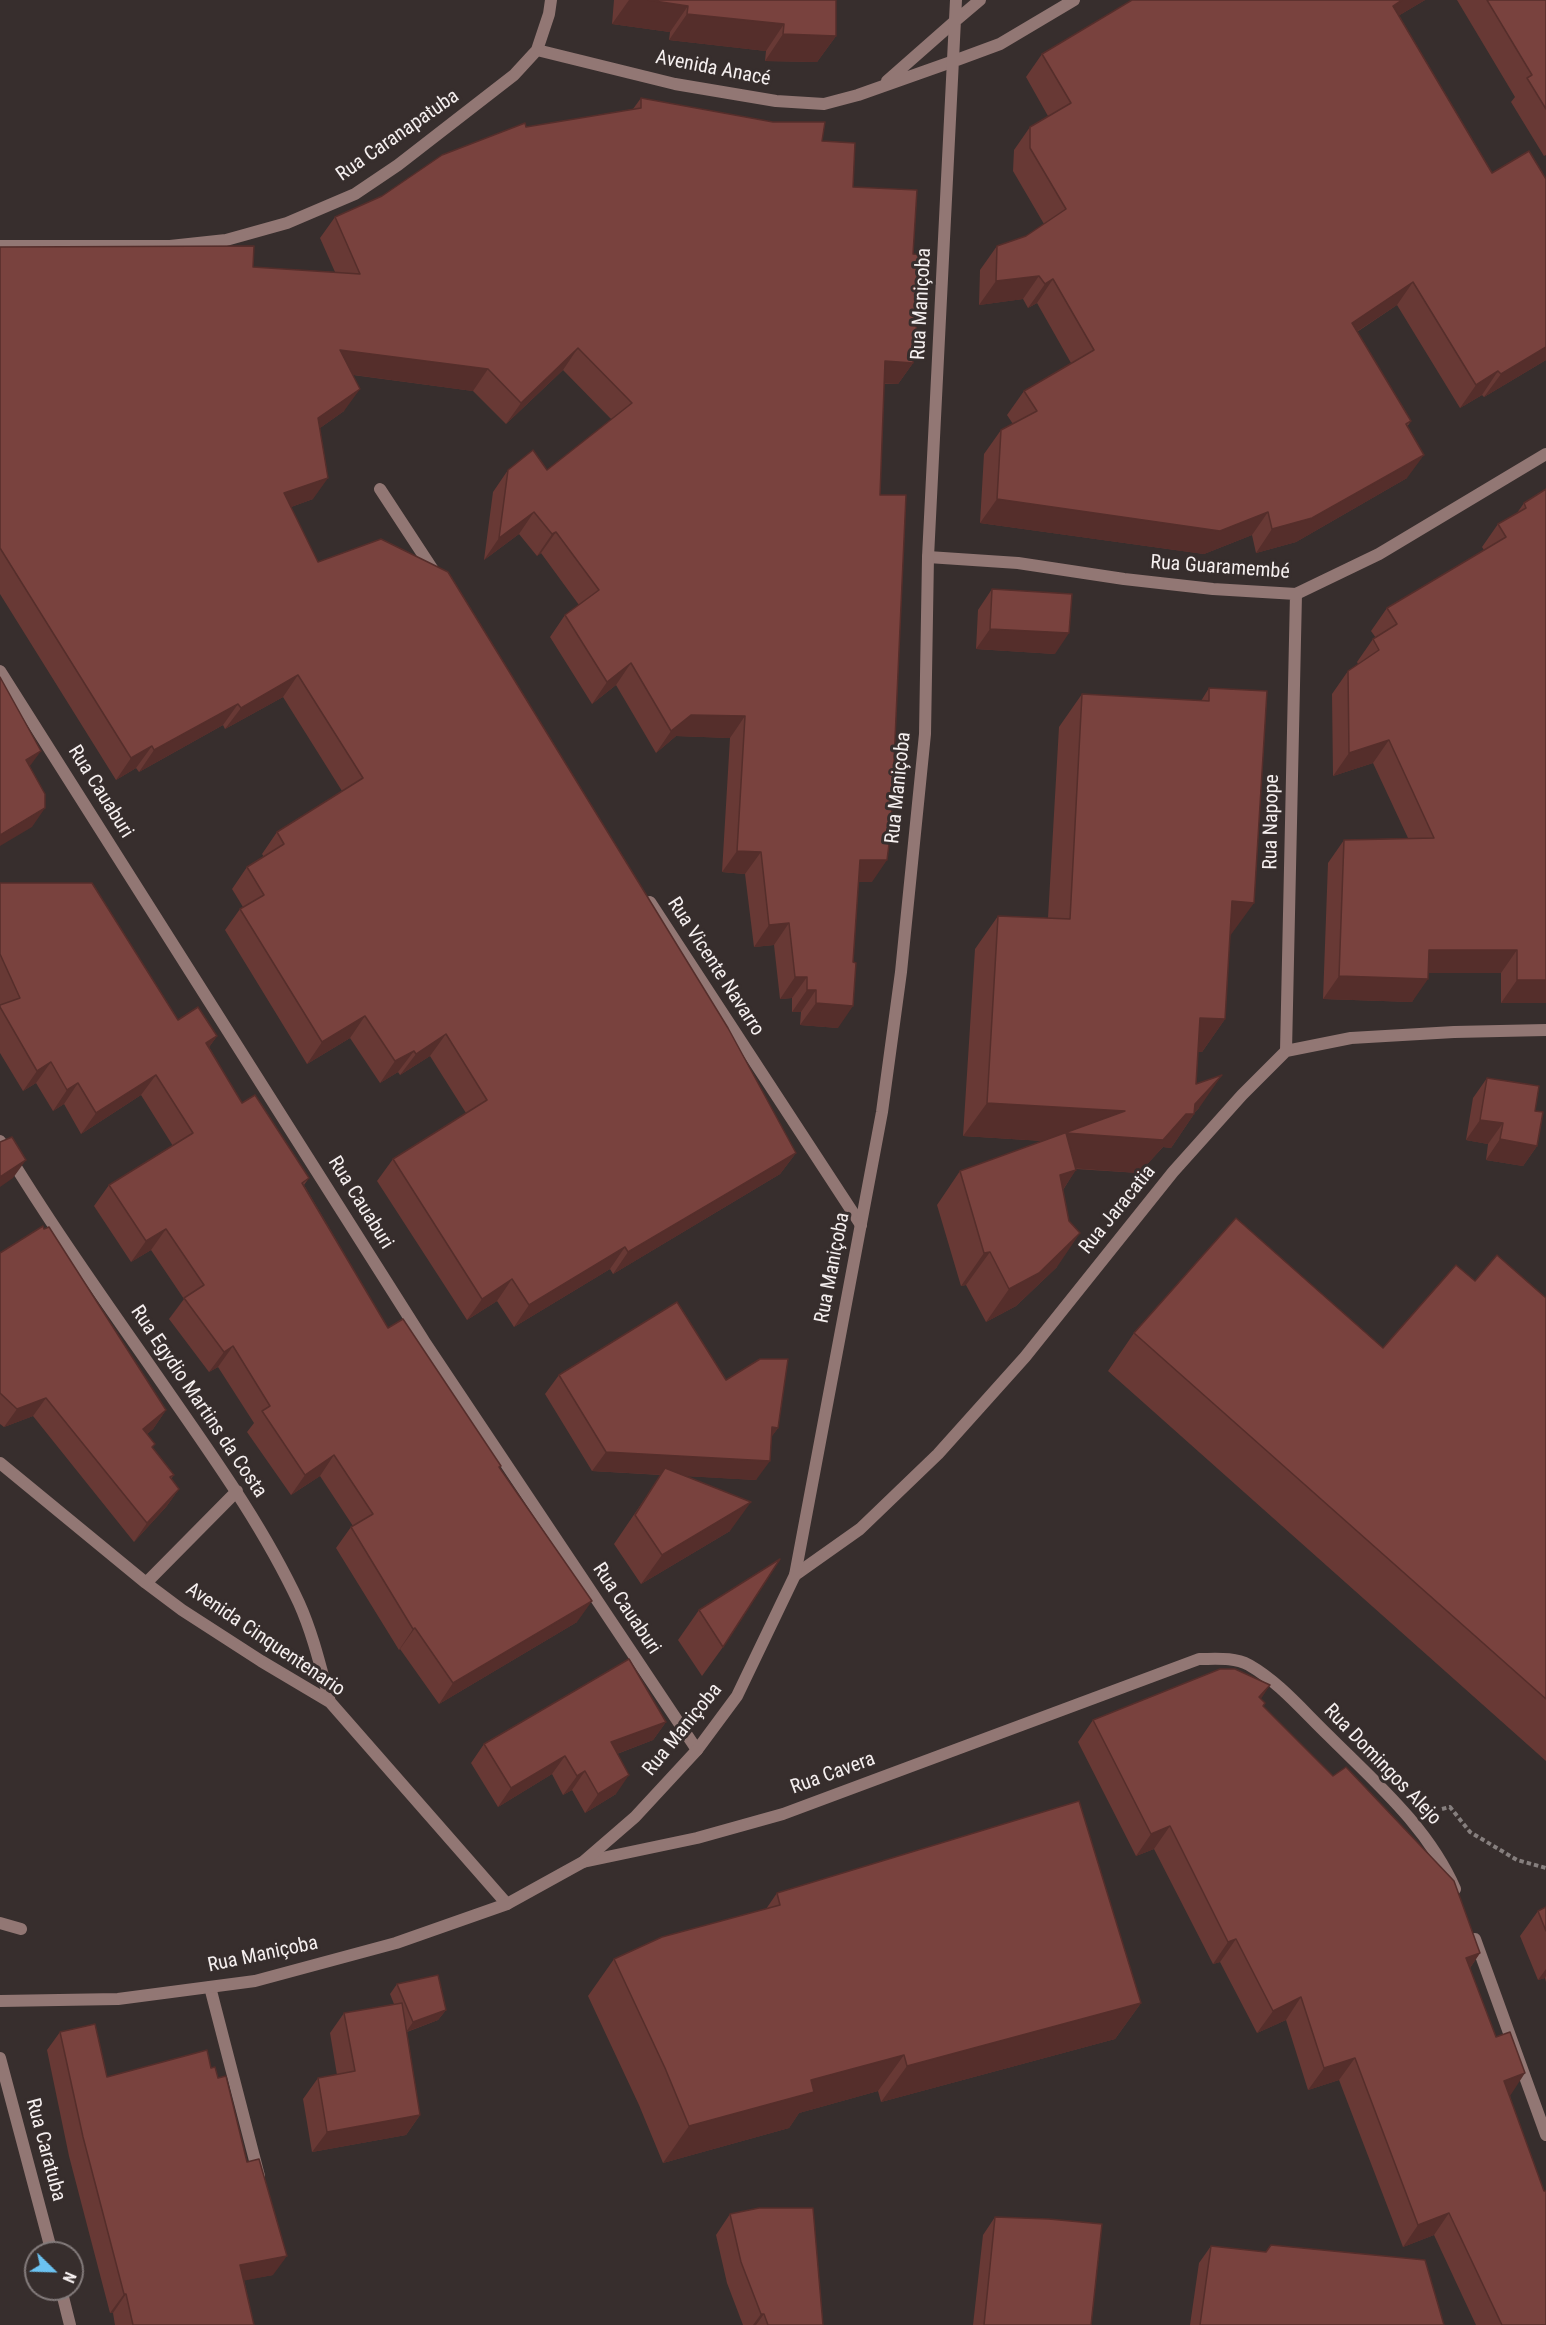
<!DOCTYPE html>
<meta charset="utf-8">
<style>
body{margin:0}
#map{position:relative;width:1546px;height:2325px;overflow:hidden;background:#372e2d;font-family:"Roboto Condensed",sans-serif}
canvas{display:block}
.north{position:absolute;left:24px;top:2241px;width:60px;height:60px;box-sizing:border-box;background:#372e2d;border:2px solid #837b7b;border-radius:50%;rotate:113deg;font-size:16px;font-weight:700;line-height:24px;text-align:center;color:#f5efef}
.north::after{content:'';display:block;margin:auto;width:21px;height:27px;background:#6bc3f2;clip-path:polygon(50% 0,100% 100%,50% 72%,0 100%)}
</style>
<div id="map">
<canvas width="1546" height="2325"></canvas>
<div class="north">N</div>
</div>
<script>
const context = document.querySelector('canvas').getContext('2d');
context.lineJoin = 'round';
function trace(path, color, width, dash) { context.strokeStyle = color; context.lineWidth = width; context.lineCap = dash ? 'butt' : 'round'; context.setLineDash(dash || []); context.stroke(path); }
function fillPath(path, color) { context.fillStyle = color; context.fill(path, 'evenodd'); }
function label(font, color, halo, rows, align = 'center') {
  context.font = font + ' "Roboto Condensed",sans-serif'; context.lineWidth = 6; context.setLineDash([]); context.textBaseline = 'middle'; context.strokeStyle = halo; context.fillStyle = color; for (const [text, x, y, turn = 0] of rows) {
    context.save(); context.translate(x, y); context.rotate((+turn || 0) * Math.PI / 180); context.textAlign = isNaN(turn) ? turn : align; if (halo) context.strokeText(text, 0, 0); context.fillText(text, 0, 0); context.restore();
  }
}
trace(new Path2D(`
 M 1442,1809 L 1450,1807 L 1470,1832 L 1517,1860 L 1546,1868`), '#867f7e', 4, [4.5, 3]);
trace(new Path2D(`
 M 0,1923 L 21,1929
 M 210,1987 L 259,2176`), '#927774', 12);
trace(new Path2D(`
 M 537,50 L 675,84 L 776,101 L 824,104 L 858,95 L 954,61
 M 887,81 L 954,22
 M 0,246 L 170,246 L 226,240 L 287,223 L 355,194 L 398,165 L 514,75 L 537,50 L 549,14 L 551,0
 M 380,489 L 437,576
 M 928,557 L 1018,563 L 1124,579 L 1213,589 L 1296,594 L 1379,554 L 1546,454
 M 0,671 L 424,1341 L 697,1750
 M 650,902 L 861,1225
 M 1286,1051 L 1296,594
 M 0,1141 C 50,1224 107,1304 162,1383 C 211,1454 262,1524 299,1603 C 313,1634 321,1669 330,1702
 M 0,1463 L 146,1583 L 182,1610 L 261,1661 L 330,1702 L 507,1904
 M 795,1575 L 860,1529 L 938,1454 L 1025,1357 L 1173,1172 L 1242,1095 L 1286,1051 L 1351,1038 L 1454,1032 L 1546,1030
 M 146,1583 L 237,1491
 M 583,1862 L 697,1838 L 783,1814 L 1199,1659 C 1216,1659 1234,1657 1249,1665 C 1279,1682 1303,1711 1328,1735 C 1375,1782 1428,1827 1455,1889
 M 1475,1939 L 1546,2135`), '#927774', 12);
trace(new Path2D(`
 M 954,22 L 980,0
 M 954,61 L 1000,44 L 1074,0
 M 0,2001 L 118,1999 L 255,1981 L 396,1943 L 507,1904 L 583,1862 L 635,1817 L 697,1750 L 737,1696 L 795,1575 L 882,1112 L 901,972 L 925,734 L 928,557 L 956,0
 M 0,2058 L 52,2253
 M 61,2289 L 70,2325`), '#927774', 12);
fillPath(new Path2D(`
 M 614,0 L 836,0 L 836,36 L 817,62 L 765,61 L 766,51 L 669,40 L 670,32 L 612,24 Z
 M 1132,0 L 1425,0 L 1398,16 L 1546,360 L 1484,397 L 1482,395 L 1460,408 L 1397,305 L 1357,332 L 1411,421 L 1407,427 L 1407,478 L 1296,542 L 1256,553 L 1252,535 L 1204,554 L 980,523 L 984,454 L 1001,430 L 1013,424 L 1007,415 L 1024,391 L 1071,363 L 1037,303 L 1028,308 L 1023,299 L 979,305 L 980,270 L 997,246 L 1026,236 L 1044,224 L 1013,171 L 1014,150 L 1030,127 L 1048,116 L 1026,77 L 1042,54 Z
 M 1457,0 L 1546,0 L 1546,155 L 1544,156 L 1511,102 L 1515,97 Z
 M 641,98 L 822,141 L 853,187 L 913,254 L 913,363 L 898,384 L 884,384 L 880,495 L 872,882 L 859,882 L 838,1028 L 800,1025 L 801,1012 L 792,1012 L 792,998 L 780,999 L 774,945 L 754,947 L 745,874 L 722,872 L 730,738 L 676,736 L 656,753 L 616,685 L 592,704 L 550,637 L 565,615 L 579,605 L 541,553 L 537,556 L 519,534 L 484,560 L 493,492 L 508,470 L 547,470 L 612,420 L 563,370 L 506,424 L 473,391 L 353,375 L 344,411 L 320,428 L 313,499 L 291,507 L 318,562 L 796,1153 L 780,1174 L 613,1274 L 610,1269 L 514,1327 L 497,1301 L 467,1320 L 377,1181 L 393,1159 L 466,1113 L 430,1056 L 400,1075 L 398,1072 L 380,1083 L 350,1038 L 307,1064 L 225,930 L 240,909 L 243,907 L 232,889 L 247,867 L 264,857 L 262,854 L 277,832 L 342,791 L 283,697 L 225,729 L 223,725 L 139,772 L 136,768 L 116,780 L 0,594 L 0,247 L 253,267 L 335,272 L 320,238 L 335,217 L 382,196 L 526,127 L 633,109 Z
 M 1546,489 L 1546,1003 L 1501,1003 L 1501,973 L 1428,973 L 1412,1002 L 1323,999 L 1328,863 L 1344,840 L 1408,838 L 1373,763 L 1333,776 L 1332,694 L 1348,671 L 1358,664 L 1357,662 L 1373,639 L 1376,638 L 1371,631 L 1387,608 L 1484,550 L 1482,547 L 1498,524 L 1517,513 L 1524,503 Z
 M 992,589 L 1055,654 L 976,649 L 978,610 Z
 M 1209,688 L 1230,936 L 1225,1019 L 1202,1052 L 1198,1052 L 1196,1084 L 1199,1108 L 1194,1113 L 1194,1114 L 1171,1148 L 1163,1147 L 1139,1173 L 1076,1169 L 1063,1190 L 1057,1267 L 1016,1306 L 986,1322 L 966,1285 L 961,1286 L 937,1205 L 960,1171 L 1043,1141 L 963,1136 L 975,949 L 998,916 L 1048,918 L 1059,727 L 1082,694 L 1201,701 Z
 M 0,883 L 178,1020 L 217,1036 L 209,1047 L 242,1103 L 309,1178 L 304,1185 L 388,1328 L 499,1468 L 577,1622 L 439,1704 L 400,1649 L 399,1650 L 336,1548 L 351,1527 L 353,1526 L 320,1476 L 291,1495 L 247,1432 L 254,1423 L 218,1367 L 209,1372 L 169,1319 L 184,1299 L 151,1250 L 131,1262 L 94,1206 L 109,1185 L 173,1146 L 141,1095 L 81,1134 L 64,1104 L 53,1111 L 36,1083 L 23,1091 L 0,1053 Z
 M 1487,1078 L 1535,1111 L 1537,1146 L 1523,1166 L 1486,1160 L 1488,1144 L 1466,1140 L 1473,1098 Z
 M 0,1253 L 166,1410 L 153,1429 L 147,1434 L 155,1444 L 152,1448 L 174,1475 L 171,1479 L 179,1489 L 166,1507 L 134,1542 L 33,1416 L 4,1427 L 0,1424 Z
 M 1475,1281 L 1546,1298 L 1546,1761 L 1108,1371 L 1134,1333 L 1383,1348 Z
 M 559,1375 L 726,1380 L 778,1428 L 771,1437 L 756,1480 L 686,1476 L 730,1531 L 641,1584 L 614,1544 L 661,1475 L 592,1471 L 545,1394 Z
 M 699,1610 L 723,1647 L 702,1676 L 678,1640 Z
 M 1263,1706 L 1480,1953 L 1470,1968 L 1510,2095 L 1546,2325 L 1476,2325 L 1434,2235 L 1403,2247 L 1339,2080 L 1308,2090 L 1286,2020 L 1257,2033 L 1220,1962 L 1213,1964 L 1154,1849 L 1136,1856 L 1078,1742 L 1093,1720 Z
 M 666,1722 L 653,1740 L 617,1754 L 616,1794 L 585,1813 L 572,1790 L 563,1795 L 552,1774 L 498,1807 L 471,1763 L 484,1744 Z
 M 777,1893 L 1141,2003 L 1115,2039 L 881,2102 L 878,2091 L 799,2113 L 789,2128 L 663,2163 L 639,2105 L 588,1996 L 614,1959 L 766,1909 Z
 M 1546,1907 L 1546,1982 L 1545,1978 L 1538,1980 L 1520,1936 L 1538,1911 Z
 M 397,1984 L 446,2010 L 438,2020 L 407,2032 L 420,2115 L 406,2135 L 312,2152 L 303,2099 L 318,2078 L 337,2075 L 330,2033 L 344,2013 L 394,2004 L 390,1994 Z
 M 60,2032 L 107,2077 L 211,2068 L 218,2078 L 273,2275 L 244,2280 L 254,2325 L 115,2325 L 113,2313 L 110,2313 L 69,2156 L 47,2050 Z
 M 730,2214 L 823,2325 L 743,2325 L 727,2283 L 716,2235 Z
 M 995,2217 L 1091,2325 L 973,2325 L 983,2235 Z
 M 1211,2246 L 1444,2325 L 1190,2325 L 1199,2263 Z`), '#683935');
fillPath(new Path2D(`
 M 629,0 L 648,0 L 688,6 L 670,32 L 612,24 Z
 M 1402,0 L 1425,0 L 1376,29 L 1393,6 Z
 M 687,14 L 784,24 L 766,51 L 669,40 Z
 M 783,34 L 836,36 L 817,62 L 765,61 Z
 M 1039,276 L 1023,299 L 979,305 L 996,281 Z
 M 1053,279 L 1037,303 L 1028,308 L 1045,284 Z
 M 1413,282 L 1397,305 L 1335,346 L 1352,323 Z
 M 1546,347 L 1546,360 L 1484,397 L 1501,374 Z
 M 578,348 L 563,370 L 506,424 L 521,403 Z
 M 340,350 L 488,369 L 473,391 L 325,371 Z
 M 885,361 L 913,363 L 898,384 L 870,383 Z
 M 1498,371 L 1482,395 L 1460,408 L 1476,385 Z
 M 360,389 L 344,411 L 303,440 L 318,418 Z
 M 1424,455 L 1407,478 L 1296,542 L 1256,553 L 1272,529 Z
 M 328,478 L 313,499 L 269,515 L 284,493 Z
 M 997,499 L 1268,512 L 1252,535 L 1204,554 L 980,523 Z
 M 534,512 L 519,534 L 484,560 L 499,538 Z
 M 556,532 L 541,553 L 537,556 L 552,534 Z
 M 990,629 L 1069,633 L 1055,654 L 976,649 Z
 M 631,663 L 616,685 L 592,704 L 607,682 Z
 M 298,675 L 283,697 L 225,729 L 241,708 Z
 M 238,704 L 223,725 L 139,772 L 154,750 Z
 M 691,715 L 745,716 L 730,738 L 676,736 L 656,753 L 671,731 Z
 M 1389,740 L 1373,763 L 1333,776 L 1349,753 Z
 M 152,746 L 136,768 L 116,780 L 131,758 Z
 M 41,751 L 27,770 L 26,760 Z
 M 45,808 L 32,827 L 0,846 L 0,835 Z
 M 737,851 L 761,852 L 745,874 L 722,872 Z
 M 860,860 L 887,860 L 872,882 L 845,882 Z
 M 1232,901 L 1254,903 L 1230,936 Z
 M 789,923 L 774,945 L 754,947 L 769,925 Z
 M 1429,950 L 1517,950 L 1501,973 L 1413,973 Z
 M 1339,976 L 1428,979 L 1412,1002 L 1323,999 Z
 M 795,977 L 807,977 L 792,998 L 780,999 Z
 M 1517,980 L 1546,980 L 1546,1003 L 1501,1003 Z
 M 807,990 L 816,990 L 801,1012 L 792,1012 Z
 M 816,1003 L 853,1006 L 838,1028 L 800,1025 Z
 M 365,1016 L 350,1038 L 307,1064 L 322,1042 Z
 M 1200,1018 L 1225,1019 L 1202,1052 L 1176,1051 Z
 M 446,1034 L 430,1056 L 400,1075 L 416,1054 Z
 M 217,1036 L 202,1057 L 206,1043 Z
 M 414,1051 L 398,1072 L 380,1083 L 395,1061 Z
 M 51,1062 L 36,1083 L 23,1091 L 37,1071 Z
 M 156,1075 L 141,1095 L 81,1134 L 96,1113 Z
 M 1222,1075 L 1199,1108 L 1193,1114 L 1194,1114 L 1171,1148 L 1163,1147 L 1139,1173 L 1043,1166 L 1060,1142 L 963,1136 L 987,1103 L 1195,1104 Z
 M 78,1083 L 64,1104 L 53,1111 L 67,1090 Z
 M 1480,1120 L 1503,1123 L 1488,1144 L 1466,1140 Z
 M 1500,1139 L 1537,1146 L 1523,1166 L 1486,1160 Z
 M 796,1153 L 780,1174 L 613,1274 L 628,1252 Z
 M 26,1160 L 13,1178 L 0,1187 L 0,1177 Z
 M 1076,1170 L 1053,1204 L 1060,1175 Z
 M 166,1229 L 151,1250 L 131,1262 L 146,1241 Z
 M 1080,1233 L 1057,1267 L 1016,1306 L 986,1322 L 1009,1289 Z
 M 625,1247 L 610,1269 L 514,1327 L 529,1305 Z
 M 990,1252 L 966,1285 L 961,1286 L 984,1253 Z
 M 512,1279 L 497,1301 L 467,1320 L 482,1299 Z
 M 233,1346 L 218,1367 L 209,1372 L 224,1352 Z
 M 46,1398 L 33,1416 L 4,1427 L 17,1409 Z
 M 166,1410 L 153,1429 L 130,1448 L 143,1429 Z
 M 772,1427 L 778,1428 L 764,1447 Z
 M 606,1452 L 770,1461 L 756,1480 L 592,1471 Z
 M 334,1455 L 320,1476 L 291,1495 L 305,1475 Z
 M 179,1489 L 166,1507 L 134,1542 L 147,1523 Z
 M 751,1502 L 730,1531 L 641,1584 L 662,1555 Z
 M 592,1601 L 577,1622 L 439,1704 L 453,1683 Z
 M 415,1628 L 400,1649 L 399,1650 L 413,1629 Z
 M 1270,1685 L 1255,1708 L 1259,1697 Z
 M 666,1722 L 653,1740 L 598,1761 L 611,1742 Z
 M 565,1756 L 552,1774 L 498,1807 L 511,1788 Z
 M 585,1771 L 572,1790 L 563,1795 L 577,1776 Z
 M 629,1775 L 616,1794 L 585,1813 L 598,1794 Z
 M 1170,1826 L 1154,1849 L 1136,1856 L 1151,1834 Z
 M 1236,1939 L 1220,1962 L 1213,1964 L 1228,1942 Z
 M 1480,1953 L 1465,1975 L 1466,1958 Z
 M 1546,1969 L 1546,1976 L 1545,1978 L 1538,1980 Z
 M 1301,1997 L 1286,2020 L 1257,2033 L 1273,2011 Z
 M 1141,2003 L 1115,2039 L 881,2102 L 907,2066 Z
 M 446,2010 L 438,2020 L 406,2032 L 413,2022 Z
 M 904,2055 L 878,2091 L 799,2113 L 789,2128 L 663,2163 L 689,2126 L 811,2080 Z
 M 1355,2058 L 1339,2080 L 1308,2090 L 1324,2068 Z
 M 1525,2073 L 1510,2096 L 1504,2081 Z
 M 420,2115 L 406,2135 L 312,2152 L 327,2132 Z
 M 1449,2213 L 1434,2235 L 1403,2247 L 1418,2225 Z
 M 287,2256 L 273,2275 L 227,2284 L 240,2265 Z
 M 124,2294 L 126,2294 L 113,2313 L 110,2313 Z
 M 761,2314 L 764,2314 L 756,2325 L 753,2325 Z`), '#552e2b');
const building = new Path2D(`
 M 648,0 L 836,0 L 836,36 L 783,34 L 784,24 L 687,14 L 688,6 Z
 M 1132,0 L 1402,0 L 1393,6 L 1492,173 L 1529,151 L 1546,179 L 1546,347 L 1501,374 L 1498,371 L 1476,385 L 1413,282 L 1352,323 L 1411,421 L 1406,424 L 1424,455 L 1312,518 L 1272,529 L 1268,512 L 1220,531 L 997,499 L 1001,430 L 1037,411 L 1024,391 L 1094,350 L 1053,279 L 1045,284 L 1039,276 L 996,281 L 997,246 L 1026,236 L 1066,209 L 1030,148 L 1030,127 L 1071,103 L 1042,54 Z
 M 1487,0 L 1546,0 L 1546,109 L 1527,78 L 1532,75 Z
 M 641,98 L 773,122 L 825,122 L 822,141 L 855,143 L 853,187 L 917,190 L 913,254 L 923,255 L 913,363 L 885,361 L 880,495 L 906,495 L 891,828 L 887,860 L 860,860 L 853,962 L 856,963 L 853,1006 L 816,1003 L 816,990 L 807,990 L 807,977 L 795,977 L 789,923 L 769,925 L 761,852 L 737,851 L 745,716 L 691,715 L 671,731 L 631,663 L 607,682 L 565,615 L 599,590 L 556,532 L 552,534 L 534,512 L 499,538 L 508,470 L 533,450 L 547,470 L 632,403 L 578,348 L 521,403 L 488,369 L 340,350 L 360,389 L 318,418 L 328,478 L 284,493 L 318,562 L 381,539 L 448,572 L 728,1028 L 796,1153 L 628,1252 L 625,1247 L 529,1305 L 512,1279 L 482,1299 L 393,1159 L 487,1100 L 446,1034 L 416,1054 L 414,1051 L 395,1061 L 365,1016 L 322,1042 L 240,909 L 264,895 L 247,867 L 284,844 L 277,832 L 363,778 L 298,675 L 241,708 L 238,704 L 154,750 L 152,746 L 131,758 L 0,548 L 0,247 L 254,246 L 253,267 L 360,274 L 335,217 L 382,196 L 442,155 L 525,123 L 526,127 L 641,108 Z
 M 1546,489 L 1546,980 L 1517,980 L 1517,950 L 1429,950 L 1428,979 L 1339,976 L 1344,840 L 1434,838 L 1389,740 L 1349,753 L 1348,671 L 1379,650 L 1373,639 L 1397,624 L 1387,608 L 1506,537 L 1498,524 L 1526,508 L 1524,503 Z
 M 992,589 L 1072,594 L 1069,633 L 990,629 Z
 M 0,677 L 41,751 L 26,760 L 45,794 L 45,808 L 0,835 Z
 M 1209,688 L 1267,691 L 1254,903 L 1232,901 L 1225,1019 L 1200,1018 L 1196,1084 L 1222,1075 L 1195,1104 L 1194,1114 L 1186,1114 L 1163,1140 L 1066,1133 L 1076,1170 L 1060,1175 L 1069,1221 L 1080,1233 L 1039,1273 L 1009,1289 L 990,1252 L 984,1253 L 960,1171 L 1125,1111 L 987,1103 L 998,916 L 1070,919 L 1082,694 L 1209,701 Z
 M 0,883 L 92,883 L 178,1020 L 198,1007 L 217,1036 L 206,1043 L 242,1103 L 255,1095 L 309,1178 L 302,1183 L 388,1328 L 403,1319 L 501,1466 L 499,1467 L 592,1601 L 453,1683 L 415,1628 L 413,1629 L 351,1527 L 373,1514 L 334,1455 L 305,1475 L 262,1411 L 270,1406 L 233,1346 L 224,1352 L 184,1298 L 204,1285 L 166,1229 L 146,1241 L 109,1185 L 193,1133 L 156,1075 L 96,1113 L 78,1083 L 67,1090 L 51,1062 L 37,1071 L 0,1007 L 0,1005 L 20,998 L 0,954 Z
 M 1487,1078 L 1539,1086 L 1535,1111 L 1543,1112 L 1537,1146 L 1500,1139 L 1503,1123 L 1480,1120 Z
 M 12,1137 L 26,1160 L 0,1177 L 0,1142 Z
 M 1236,1218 L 1383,1348 L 1456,1265 L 1475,1281 L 1497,1255 L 1546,1298 L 1546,1699 L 1134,1333 Z
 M 43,1226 L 44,1229 L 49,1227 L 166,1410 L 143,1429 L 155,1444 L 152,1447 L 174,1475 L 170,1477 L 179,1489 L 147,1523 L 46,1398 L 17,1409 L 0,1393 L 0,1253 Z
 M 677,1302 L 726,1380 L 760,1359 L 788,1359 L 778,1428 L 772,1427 L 770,1461 L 606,1452 L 559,1375 Z
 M 665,1468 L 751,1502 L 662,1555 L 635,1515 Z
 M 780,1559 L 723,1647 L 699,1610 Z
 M 629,1659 L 666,1722 L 611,1742 L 629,1775 L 598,1794 L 585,1771 L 577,1776 L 565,1756 L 511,1788 L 484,1744 Z
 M 1220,1669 L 1235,1669 L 1270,1685 L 1259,1697 L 1265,1703 L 1263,1706 L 1333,1776 L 1346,1767 L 1454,1881 L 1480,1953 L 1466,1958 L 1496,2037 L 1510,2032 L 1525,2073 L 1504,2081 L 1544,2191 L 1546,2191 L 1546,2325 L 1502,2325 L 1449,2213 L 1418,2225 L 1355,2058 L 1324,2068 L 1301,1997 L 1273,2011 L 1236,1939 L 1228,1942 L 1170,1826 L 1151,1834 L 1093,1720 Z
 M 1079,1801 L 1141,2003 L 907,2066 L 904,2055 L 811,2080 L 814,2092 L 689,2126 L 665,2068 L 614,1959 L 662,1937 L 780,1905 L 777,1893 Z
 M 1546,1907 L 1546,1931 L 1538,1911 Z
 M 438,1975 L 446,2010 L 413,2022 L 397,1984 Z
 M 402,2003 L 420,2115 L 327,2132 L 318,2078 L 355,2071 L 344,2013 Z
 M 95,2024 L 107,2077 L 207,2050 L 211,2068 L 215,2067 L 218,2078 L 226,2076 L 247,2162 L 259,2159 L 287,2256 L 240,2265 L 254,2325 L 133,2325 L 126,2294 L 124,2294 L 83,2137 L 60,2032 Z
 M 759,2208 L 813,2208 L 823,2325 L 768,2325 L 764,2314 L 761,2314 L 741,2262 L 730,2214 Z
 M 995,2217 L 1049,2219 L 1102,2224 L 1091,2325 L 984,2325 Z
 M 1271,2245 L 1425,2260 L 1444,2325 L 1200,2325 L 1211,2246 L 1266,2252 Z`);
fillPath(building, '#79423e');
trace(building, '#552e2b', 1.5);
label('20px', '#f5efef', '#372e2d', [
 ["Avenida Anacé",713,69,11],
 ["Rua Caranapatuba",398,136,-35],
 ["Rua Maniçoba",922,304,-87],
 ["Rua Guaramembé",1220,568,4],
 ["Rua Maniçoba",899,788,-84],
 ["Rua Cauaburi",100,792,58],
 ["Rua Napope",1272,822,-89],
 ["Rua Vicente Navarro",715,967,57],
 ["Rua Cauaburi",360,1203,58],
 ["Rua Jaracatia",1118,1210,-51],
 ["Rua Maniçoba",833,1268,-79],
 ["Rua Egydio Martins da Costa",198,1402,56],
 ["Rua Cauaburi",626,1609,56],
 ["Avenida Cinquentenario",265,1640,34],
 ["Rua Maniçoba",683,1730,-51],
 ["Rua Domingos Alejo",1382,1765,46],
 ["Rua Cavera",833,1774,-20],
 ["Rua Maniçoba",263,1955,-12],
 ["Rua Caratuba",45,2150,75]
]);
</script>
